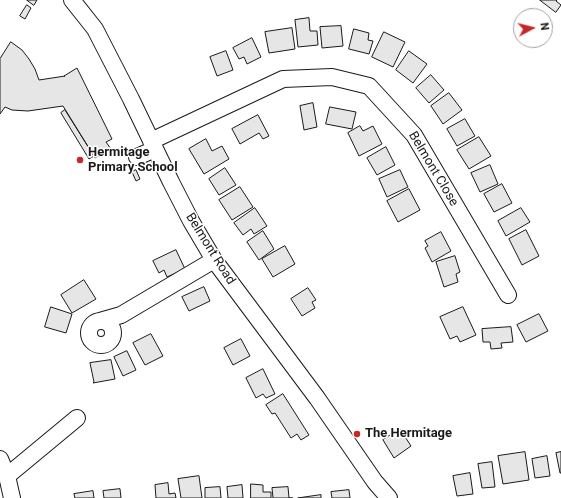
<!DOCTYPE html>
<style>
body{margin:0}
#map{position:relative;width:561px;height:498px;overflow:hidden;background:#fff;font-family:Roboto,sans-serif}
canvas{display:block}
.north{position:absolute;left:513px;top:8px;width:40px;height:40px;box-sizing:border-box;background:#fff;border:1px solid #a3a3a3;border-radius:50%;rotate:83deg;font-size:11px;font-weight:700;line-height:16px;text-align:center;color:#1a1a1a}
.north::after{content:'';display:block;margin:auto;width:14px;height:18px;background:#c62828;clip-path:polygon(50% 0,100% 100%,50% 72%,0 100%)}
</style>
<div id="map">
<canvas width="561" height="498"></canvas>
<div class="north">N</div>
</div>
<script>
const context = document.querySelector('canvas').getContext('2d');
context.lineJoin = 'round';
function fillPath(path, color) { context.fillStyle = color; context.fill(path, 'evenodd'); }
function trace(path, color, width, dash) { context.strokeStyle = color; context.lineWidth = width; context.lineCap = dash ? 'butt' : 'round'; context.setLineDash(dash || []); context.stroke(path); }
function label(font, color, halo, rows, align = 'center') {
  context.font = font + ' Roboto,sans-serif'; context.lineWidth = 3; context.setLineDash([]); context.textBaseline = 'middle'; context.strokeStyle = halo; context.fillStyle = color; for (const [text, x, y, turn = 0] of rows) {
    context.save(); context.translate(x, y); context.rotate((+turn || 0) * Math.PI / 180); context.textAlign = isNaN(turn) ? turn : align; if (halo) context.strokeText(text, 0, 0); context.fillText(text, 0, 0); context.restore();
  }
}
const building = new Path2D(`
 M 27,0 L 37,0 L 34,5 Z
 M 540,0 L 557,0 L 556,1 L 561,5 L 556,12 Z
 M 27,5 L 31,8 L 25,19 L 20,16 Z
 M 309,18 L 310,31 L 317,31 L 318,45 L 298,47 L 295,20 Z
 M 341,26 L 343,46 L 322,48 L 320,27 Z
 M 292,28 L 295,49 L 269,53 L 265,32 Z
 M 354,29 L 369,33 L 368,40 L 373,41 L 369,54 L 349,49 Z
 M 384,32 L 405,42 L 393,67 L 372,57 Z
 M 252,38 L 261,57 L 247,64 L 244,57 L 239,59 L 233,48 Z
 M 11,42 L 22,50 L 29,59 L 35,69 L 39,80 L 65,76 L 64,76 L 77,68 L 112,139 L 106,142 L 111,149 L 95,158 L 63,106 L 28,111 L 12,110 L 5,107 L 0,114 L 0,59 Z
 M 226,51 L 233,70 L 217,76 L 210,57 Z
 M 409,51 L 427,64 L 413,83 L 396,70 Z
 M 431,75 L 444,90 L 429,103 L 416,88 Z
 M 449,93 L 462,110 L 443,124 L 431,106 Z
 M 313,103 L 317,127 L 304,130 L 300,106 Z
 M 330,107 L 356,112 L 352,129 L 326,124 Z
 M 65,110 L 94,156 L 89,159 L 61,113 Z
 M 258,115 L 269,136 L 263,139 L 259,133 L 240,144 L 232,129 Z
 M 465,119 L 475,136 L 457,146 L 447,129 Z
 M 360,126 L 363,131 L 373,126 L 382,144 L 359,156 L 348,133 Z
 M 479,137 L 491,156 L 469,169 L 457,150 Z
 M 206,139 L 212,151 L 222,146 L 229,159 L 204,174 L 189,149 Z
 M 386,147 L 395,165 L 377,175 L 367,158 Z
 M 490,165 L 498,184 L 480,192 L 471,173 Z
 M 225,168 L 236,185 L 219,195 L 209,179 Z
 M 136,170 L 140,179 L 136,181 L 132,172 Z
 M 400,170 L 408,187 L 387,197 L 379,179 Z
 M 502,184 L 512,203 L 494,212 L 484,194 Z
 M 240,187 L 253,207 L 232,220 L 219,200 Z
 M 409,189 L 420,210 L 398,222 L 387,201 Z
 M 255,208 L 267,226 L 254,234 L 251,229 L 243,235 L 234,223 Z
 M 521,208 L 530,222 L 506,236 L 498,221 Z
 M 526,230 L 539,256 L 522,265 L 509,239 Z
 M 263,231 L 274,249 L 259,260 L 247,242 Z
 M 441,232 L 451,251 L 432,262 L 425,248 L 428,246 L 425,241 Z
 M 285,246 L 295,264 L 273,277 L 262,259 Z
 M 176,250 L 185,269 L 167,277 L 164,270 L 159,273 L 153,261 Z
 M 455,256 L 460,272 L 456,274 L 458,282 L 444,287 L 436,262 Z
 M 84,280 L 96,299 L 72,313 L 61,295 Z
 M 204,287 L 210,301 L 189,311 L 182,297 Z
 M 308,288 L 316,300 L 312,302 L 315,308 L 302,316 L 291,299 Z
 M 51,307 L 72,314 L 66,333 L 45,327 Z
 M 463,307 L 476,335 L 460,342 L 457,336 L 450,339 L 440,317 Z
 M 539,314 L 548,331 L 526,342 L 517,325 Z
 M 511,327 L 513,342 L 501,343 L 502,348 L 491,349 L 490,342 L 483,342 L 482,329 Z
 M 151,334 L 163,356 L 145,365 L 133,343 Z
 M 241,339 L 250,356 L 233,365 L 224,348 Z
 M 127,351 L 136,370 L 123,376 L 114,357 Z
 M 111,360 L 115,379 L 93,383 L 94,382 L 90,363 Z
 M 263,369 L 275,394 L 266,398 L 263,394 L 256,398 L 246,378 Z
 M 283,394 L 309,435 L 301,440 L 297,434 L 291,438 L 275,413 L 272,414 L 266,405 Z
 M 400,429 L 411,446 L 394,458 L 383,440 Z
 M 525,452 L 529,480 L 503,484 L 498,456 Z
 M 561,452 L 561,473 L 560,473 L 556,453 Z
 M 547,456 L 550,476 L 535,478 L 532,459 Z
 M 492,462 L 495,487 L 482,488 L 478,464 Z
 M 470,473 L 473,494 L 457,496 L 453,476 Z
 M 199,476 L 202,498 L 181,498 L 178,479 Z
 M 168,483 L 169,494 L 175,493 L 176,498 L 156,498 L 155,485 Z
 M 251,484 L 263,485 L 263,492 L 271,492 L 271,498 L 251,498 Z
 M 242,485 L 243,498 L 228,498 L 227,487 Z
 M 220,487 L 221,498 L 205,498 L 205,488 Z
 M 288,487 L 289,498 L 293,498 L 273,498 L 272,488 Z
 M 120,489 L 121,498 L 104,498 L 103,491 Z
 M 349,490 L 350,498 L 332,498 L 331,492 Z
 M 93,491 L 94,498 L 75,498 L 74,494 Z
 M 321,495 L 321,498 L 298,498 Z`);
fillPath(building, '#e6e6e6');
trace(building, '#1a1a1a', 1);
const minor = new Path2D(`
 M 72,0 L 95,29 L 131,99 L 171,182 L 191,221 L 214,260 L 317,398 L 375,482 L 389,498
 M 151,141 L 283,79 L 332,77 L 369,86 L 414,135 L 508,295
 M 137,157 L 155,149
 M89 333a12 12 0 1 1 24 0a12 12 0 1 1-24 0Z
 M 100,321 L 121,315 L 214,260
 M 0,459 L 7,476 L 12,498
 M 7,476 L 77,418`);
trace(minor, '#1a1a1a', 18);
trace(minor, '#fff', 16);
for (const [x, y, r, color] of [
 [80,160,4,"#c62828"],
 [357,434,4,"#c62828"]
]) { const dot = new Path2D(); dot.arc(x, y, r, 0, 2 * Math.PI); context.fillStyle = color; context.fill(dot); trace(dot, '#fff', 1.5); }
label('bold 13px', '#1a1a1a', '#fff', [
 ["Hermitage",88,153],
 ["Primary School",88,168],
 ["The Hermitage",365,434]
], 'left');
label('13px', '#1a1a1a', '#fff', [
 ["Belmont Close",433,169,59],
 ["Belmont Road",210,249,58]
]);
</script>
